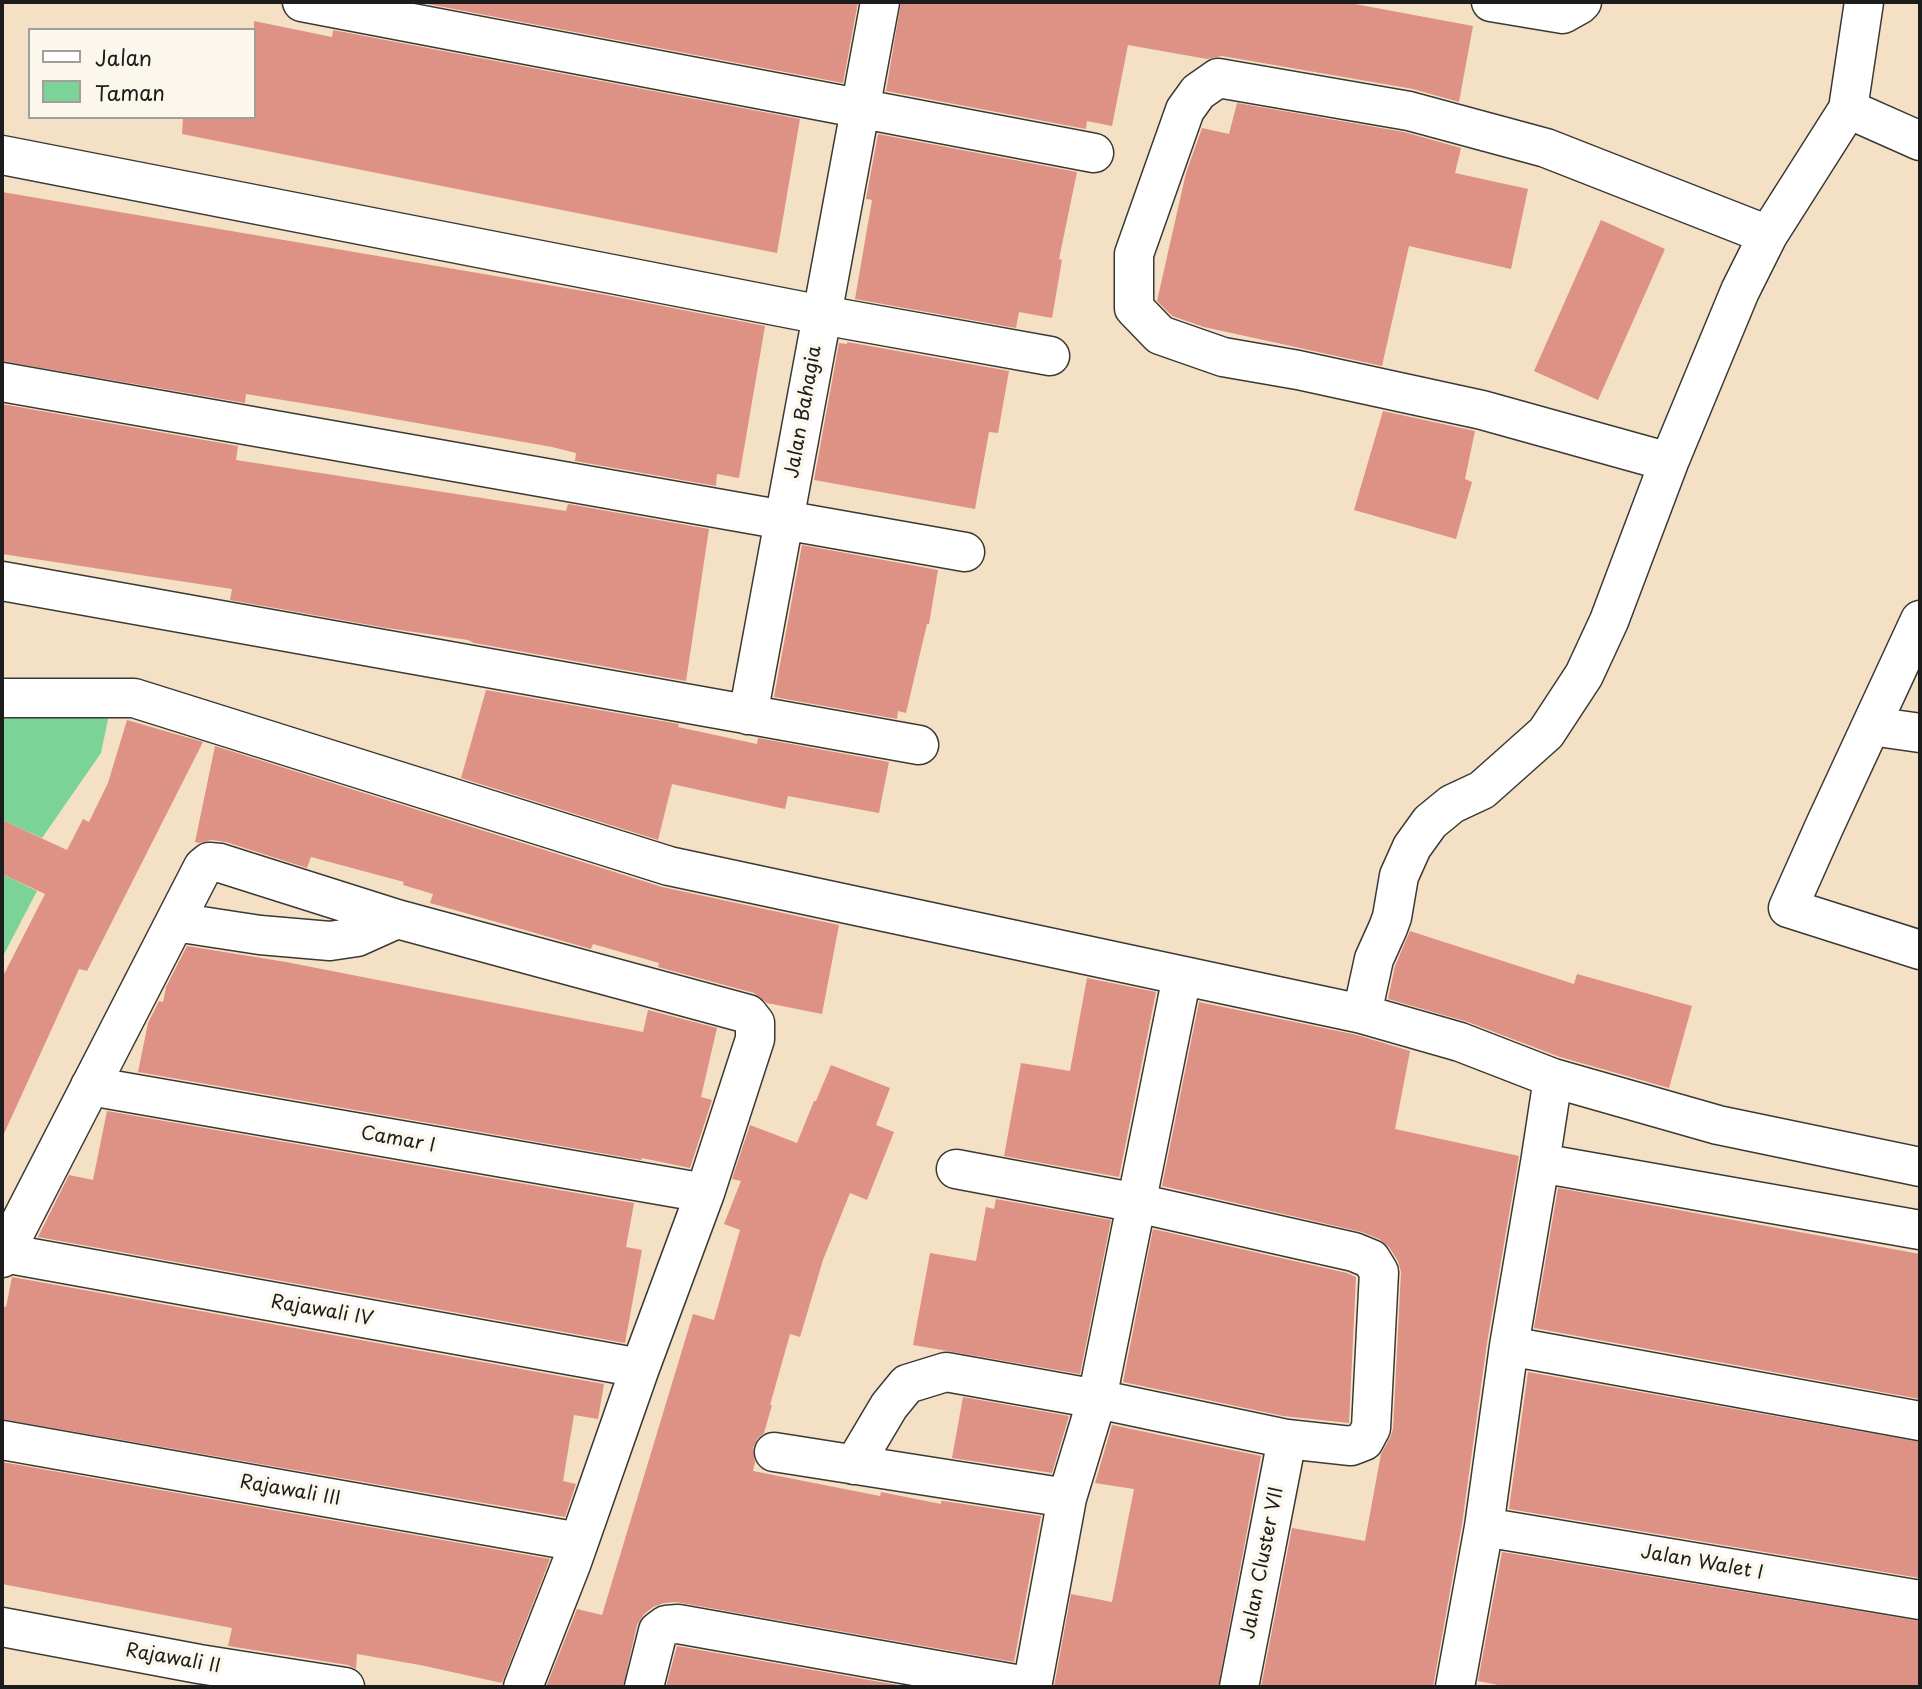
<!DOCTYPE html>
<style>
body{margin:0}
#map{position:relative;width:1922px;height:1689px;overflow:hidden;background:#f4e0c4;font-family:"Playpen Sans",sans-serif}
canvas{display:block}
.frame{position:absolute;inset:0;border:4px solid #1c1c1c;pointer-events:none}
.legend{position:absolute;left:28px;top:28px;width:228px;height:91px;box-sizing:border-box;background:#fbf7ec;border:2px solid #a29f99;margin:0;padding:9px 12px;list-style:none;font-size:21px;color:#1c1c1c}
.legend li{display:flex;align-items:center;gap:14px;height:35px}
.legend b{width:35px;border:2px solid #a29f99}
</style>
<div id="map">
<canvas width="1922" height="1689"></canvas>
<div class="frame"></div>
<ul class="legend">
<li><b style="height:9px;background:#fff"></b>Jalan</li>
<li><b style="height:19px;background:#7cd397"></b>Taman</li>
</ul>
</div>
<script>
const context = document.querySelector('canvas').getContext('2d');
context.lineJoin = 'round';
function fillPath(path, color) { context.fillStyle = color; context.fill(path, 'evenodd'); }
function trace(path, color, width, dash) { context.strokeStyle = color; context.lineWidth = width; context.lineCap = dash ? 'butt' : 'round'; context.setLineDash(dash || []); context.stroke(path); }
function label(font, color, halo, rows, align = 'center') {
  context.font = font + ' "Playpen Sans",sans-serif'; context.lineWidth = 7; context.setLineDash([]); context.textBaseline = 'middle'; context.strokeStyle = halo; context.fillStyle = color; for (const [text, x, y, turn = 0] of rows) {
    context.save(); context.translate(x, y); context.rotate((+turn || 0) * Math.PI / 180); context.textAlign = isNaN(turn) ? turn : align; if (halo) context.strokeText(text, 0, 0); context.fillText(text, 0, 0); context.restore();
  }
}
fillPath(new Path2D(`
 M 2,698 L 105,698 L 108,719 L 101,753 L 42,838 L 2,820 Z
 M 2,874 L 37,891 L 2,958 Z`), '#7cd397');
fillPath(new Path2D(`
 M 417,2 L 858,2 L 843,83 Z
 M 901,2 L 1344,2 L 1473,26 L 1459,102 L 1413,89 L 1222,56 L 1207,59 L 1128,45 L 1112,126 L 1087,121 L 1086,129 L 886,91 Z
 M 254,21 L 332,37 L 333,30 L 800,119 L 777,253 L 182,134 L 183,117 L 254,117 Z
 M 1237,103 L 1404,132 L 1461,148 L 1455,173 L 1528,189 L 1511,269 L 1409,246 L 1382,366 L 1204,327 L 1172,316 L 1157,301 L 1186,173 L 1202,128 L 1229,134 Z
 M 878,134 L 1077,172 L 1059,259 L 1062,260 L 1052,318 L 1019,312 L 1016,328 L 855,299 L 872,200 L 866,199 Z
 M 2,192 L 601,294 L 765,326 L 739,478 L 717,474 L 716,486 L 575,461 L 576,453 L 552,447 L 338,409 L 246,394 L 245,403 L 2,361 Z
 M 1601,220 L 1665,249 L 1598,400 L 1534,371 Z
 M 847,342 L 1009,371 L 998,433 L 989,432 L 975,509 L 814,480 L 839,343 L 847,344 Z
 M 2,404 L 238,446 L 236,460 L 566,511 L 568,504 L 709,529 L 686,681 L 474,643 L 468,640 L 387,628 L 230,600 L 232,589 L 2,554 Z
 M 1383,411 L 1475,431 L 1465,479 L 1472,482 L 1456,539 L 1354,510 Z
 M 802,545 L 938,570 L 929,624 L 927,624 L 906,713 L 898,711 L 897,719 L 774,697 Z
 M 486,690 L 679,724 L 678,727 L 757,744 L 758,738 L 889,762 L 879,813 L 788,796 L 785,809 L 672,784 L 658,840 L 461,778 Z
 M 127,720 L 203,742 L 87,971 L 79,969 L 2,1138 L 2,978 L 45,894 L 2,874 L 2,820 L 67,850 L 83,819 L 89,822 L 108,783 Z
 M 215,746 L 662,887 L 839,925 L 822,1014 L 767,1003 L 754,993 L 658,967 L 659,963 L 593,944 L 591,949 L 430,903 L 433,894 L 403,885 L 404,882 L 311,857 L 307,868 L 226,842 L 211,840 L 199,843 L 195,842 Z
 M 1410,931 L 1574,984 L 1577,974 L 1692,1006 L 1669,1088 L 1560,1057 L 1468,1022 L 1388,999 L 1395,966 Z
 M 187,946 L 286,962 L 643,1032 L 648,1010 L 717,1028 L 701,1097 L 712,1100 L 690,1168 L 642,1158 L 641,1160 L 138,1072 L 148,1023 L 159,1001 L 163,1002 L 166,987 Z
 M 1087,978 L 1156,992 L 1119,1177 L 1004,1156 L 1021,1063 L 1070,1071 Z
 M 1199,1002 L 1357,1035 L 1410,1051 L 1395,1129 L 1519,1156 L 1487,1343 L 1462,1524 L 1433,1687 L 1261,1687 L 1292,1528 L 1365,1541 L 1381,1454 L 1390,1438 L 1393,1429 L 1401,1272 L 1398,1261 L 1389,1247 L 1379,1239 L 1362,1232 L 1162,1186 Z
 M 831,1065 L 890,1088 L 876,1125 L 894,1132 L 867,1200 L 850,1193 L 823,1260 L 800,1337 L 790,1334 L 770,1405 L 772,1405 L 764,1433 L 757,1439 L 753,1448 L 755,1462 L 753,1471 L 880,1496 L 881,1492 L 941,1504 L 941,1501 L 944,1501 L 1041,1516 L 1014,1662 L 676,1602 L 664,1603 L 653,1607 L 644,1614 L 637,1625 L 623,1687 L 546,1687 L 577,1609 L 602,1615 L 693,1314 L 714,1320 L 740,1230 L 724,1224 L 741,1181 L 732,1179 L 750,1125 L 797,1143 L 814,1101 L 816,1101 Z
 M 107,1111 L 634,1203 L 626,1247 L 642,1250 L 625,1343 L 38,1237 L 69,1175 L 93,1180 Z
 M 1558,1188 L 1920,1254 L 1920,1399 L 1534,1328 Z
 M 996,1199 L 1111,1220 L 1080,1374 L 913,1345 L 930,1253 L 976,1261 L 986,1207 L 994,1209 Z
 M 1153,1229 L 1347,1273 L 1356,1277 L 1349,1423 L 1283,1416 L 1123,1382 Z
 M 12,1277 L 604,1384 L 598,1419 L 574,1415 L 563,1481 L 576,1484 L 565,1517 L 2,1419 L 2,1306 L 6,1307 Z
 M 1528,1372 L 1920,1442 L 1920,1578 L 1509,1509 Z
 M 963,1397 L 1069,1416 L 1052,1473 L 952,1458 Z
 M 1112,1425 L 1261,1456 L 1218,1687 L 1054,1687 L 1071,1594 L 1112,1602 L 1134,1489 L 1095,1483 Z
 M 2,1462 L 550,1559 L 502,1683 L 420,1665 L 357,1654 L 356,1669 L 348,1665 L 228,1646 L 232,1628 L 2,1584 Z
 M 1502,1552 L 1920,1621 L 1920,1687 L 1508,1687 L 1478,1681 Z
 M 677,1646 L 909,1687 L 666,1687 Z`), '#de9185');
const minor = new Path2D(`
 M 302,2 L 1094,153
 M 1491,2 L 1563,14 L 1579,5 L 1582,2
 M 1848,109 L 1920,141
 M 2,155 L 822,315 L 1050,356
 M 2,382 L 965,552
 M 1669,462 L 1482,410 L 1298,370 L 1223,357 L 1160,335 L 1134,308 L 1134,254 L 1185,110 L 1198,92 L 1218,78 L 1409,111 L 1546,148 L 1768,235
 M 2,581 L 919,745
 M 1920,620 L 1825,825 L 1788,908 L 1920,950
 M 2,698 L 134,698 L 669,866 L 1362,1014 L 1460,1042 L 1553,1078 L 1718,1125 L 1920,1167
 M 748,715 L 880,2
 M 1871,726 L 1920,733
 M 175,922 L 260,935 L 330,941 L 357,937 L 397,919
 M 1362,1014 L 1374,959 L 1388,928 L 1392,917 L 1399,876 L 1412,847 L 1430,822 L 1452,804 L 1482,790 L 1546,733 L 1584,675 L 1609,621 L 1669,462 L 1740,291 L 1768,235 L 1848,109 L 1864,2
 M 90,1086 L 705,1193
 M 1540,1163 L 1553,1078
 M 4,1253 L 640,1368
 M 2,1258 L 203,867 L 209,862 L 220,863 L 397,919 L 748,1014 L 755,1023 L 755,1039 L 705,1193 L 640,1368 L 572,1562 L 523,1687
 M 1509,1346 L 1920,1421
 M 2,1440 L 579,1542
 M 774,1452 L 1067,1498
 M 854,1465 L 889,1406 L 907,1384 L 946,1372 L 1097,1399 L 1287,1439 L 1351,1446 L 1364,1441 L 1371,1428 L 1379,1272 L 1371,1259 L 1354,1252 L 1137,1203 L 956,1169
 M 1484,1527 L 1920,1600
 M 2,1627 L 199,1664 L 345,1687
 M 644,1687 L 658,1631 L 666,1625 L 678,1624 L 1032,1687 L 1067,1498 L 1097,1399 L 1182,976
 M 1239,1687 L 1287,1439
 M 1455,1687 L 1484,1527 L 1509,1346 L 1540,1163 L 1920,1230`);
trace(minor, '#3c3935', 41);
trace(minor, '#fff', 38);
label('19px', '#1c1c1c', '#fbf7ec', [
 ["Jalan Bahagia",804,412,-80],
 ["Camar I",398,1140,10],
 ["Rajawali IV",322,1311,10],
 ["Rajawali III",290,1491,10],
 ["Jalan Cluster VII",1263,1563,-79],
 ["Jalan Walet I",1702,1563,10],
 ["Rajawali II",173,1659,10]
]);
</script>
